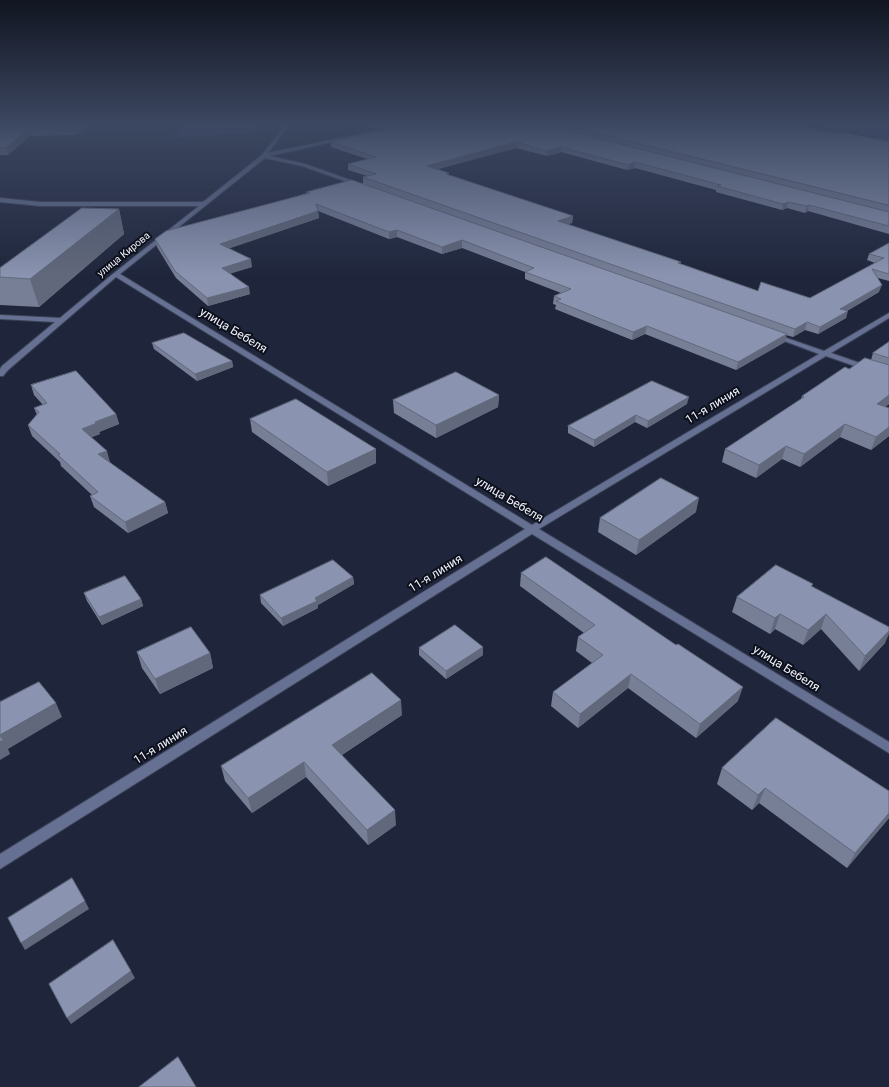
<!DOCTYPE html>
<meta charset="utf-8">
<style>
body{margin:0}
canvas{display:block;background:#1f263c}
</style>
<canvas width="889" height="1087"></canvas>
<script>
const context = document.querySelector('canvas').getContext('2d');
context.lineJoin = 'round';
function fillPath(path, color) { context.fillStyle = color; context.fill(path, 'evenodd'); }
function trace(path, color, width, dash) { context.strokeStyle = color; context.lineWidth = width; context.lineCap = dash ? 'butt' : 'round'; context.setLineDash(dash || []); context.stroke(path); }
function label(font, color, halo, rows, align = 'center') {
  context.font = font + ' Roboto,sans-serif'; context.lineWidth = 4; context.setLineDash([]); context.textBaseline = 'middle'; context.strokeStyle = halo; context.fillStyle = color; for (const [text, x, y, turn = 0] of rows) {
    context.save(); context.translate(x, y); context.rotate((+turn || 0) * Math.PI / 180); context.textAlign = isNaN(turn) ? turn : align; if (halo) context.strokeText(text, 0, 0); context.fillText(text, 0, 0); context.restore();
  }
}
fillPath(new Path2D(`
 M 808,124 L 889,124 L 889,139 Z`), '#394880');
fillPath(new Path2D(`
 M 187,124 L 263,124 L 253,133 L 170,138 Z`), '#34468f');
const minor = new Path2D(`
 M 286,124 L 290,124 L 268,153 L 407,124 L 414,124 L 269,156 L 305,164 L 361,184 L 359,186 L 302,166 L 265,158 L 120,274 L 532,525 L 819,354 L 771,336 L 771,334 L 775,334 L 824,351 L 889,313 L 889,318 L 831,353 L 889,373 L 889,378 L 826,356 L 539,529 L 889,742 L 889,753 L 532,534 L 0,869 L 0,854 L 525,529 L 116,277 L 8,370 L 3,376 L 0,376 L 0,369 L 2,366 L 55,322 L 0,319 L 0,315 L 60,318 L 114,273 L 199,206 L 40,206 L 0,202 L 0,198 L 40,202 L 203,202 L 262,155 Z
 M 782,124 L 791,124 L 853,135 L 851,136 Z
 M 865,137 L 889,140 L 889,142 L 867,139 Z`);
trace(minor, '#3c4357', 2);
fillPath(minor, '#657092');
fillPath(new Path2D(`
 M 0,124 L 94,124 L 76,135 L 30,136 L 8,155 L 0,155 Z
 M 360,124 L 786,124 L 836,134 L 889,142 L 889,234 L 808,211 L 805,213 L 787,208 L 782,210 L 716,192 L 716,190 L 635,168 L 627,170 L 561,152 L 547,156 L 516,148 L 437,169 L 449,175 L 573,216 L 572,223 L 567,224 L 758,291 L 810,298 L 875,263 L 867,260 L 869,254 L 889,243 L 889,281 L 878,278 L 879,292 L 847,311 L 846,318 L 818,334 L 805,330 L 793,337 L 786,335 L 785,342 L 736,370 L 645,334 L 632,340 L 555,309 L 556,305 L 553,304 L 554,296 L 561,293 L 525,279 L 525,272 L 462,248 L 442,254 L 397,237 L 389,239 L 318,211 L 319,218 L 229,248 L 252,267 L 230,273 L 250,294 L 208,306 L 176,278 L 157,247 L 155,239 L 307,193 L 307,192 L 363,183 L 363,177 L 367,176 L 348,170 L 348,164 L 367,159 L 331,147 L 331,142 L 386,129 L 385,127 L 376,129 Z
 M 119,209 L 124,234 L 39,307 L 0,305 L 0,277 Z
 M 889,342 L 889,404 L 885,407 L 889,408 L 889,436 L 871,450 L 840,437 L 800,467 L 782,459 L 756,478 L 722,462 L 725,449 L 801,399 L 802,396 L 849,369 L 871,360 L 873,353 Z
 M 152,343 L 232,361 L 233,367 L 197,381 L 154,349 Z
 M 31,385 L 116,414 L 119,424 L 99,432 L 100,434 L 91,437 L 110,462 L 109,462 L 165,502 L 168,513 L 128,533 L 94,507 L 90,496 L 92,495 L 61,466 L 60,462 L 32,436 L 28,425 L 37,415 L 34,408 L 43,405 L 34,395 Z
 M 499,395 L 498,407 L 436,438 L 394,413 L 393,400 Z
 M 687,404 L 647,428 L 635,422 L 594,447 L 568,433 L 568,426 Z
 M 250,419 L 376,463 L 328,486 L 252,432 Z
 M 696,512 L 636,555 L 598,532 L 600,518 Z
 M 521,573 L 738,701 L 696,738 L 628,688 L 578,728 L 551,706 L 553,692 L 592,663 L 576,651 L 578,637 L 584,633 L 520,586 Z
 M 353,577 L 354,584 L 318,605 L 318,608 L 283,626 L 261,603 L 260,595 Z
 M 813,584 L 812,586 L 885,643 L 859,671 L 821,629 L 803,645 L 775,629 L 770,634 L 732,612 L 737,597 Z
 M 84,593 L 141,599 L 143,606 L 102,625 L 87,601 Z
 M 483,647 L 483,655 L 446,679 L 419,655 L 419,648 Z
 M 137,652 L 210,653 L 213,668 L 160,694 L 142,668 Z
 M 402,715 L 342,755 L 396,825 L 368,845 L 306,777 L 252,813 L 225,781 L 221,766 Z
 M 722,768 L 889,791 L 889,818 L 847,868 L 759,803 L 752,810 L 717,784 Z`), '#777f97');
fillPath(new Path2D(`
 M 82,124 L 94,124 L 76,135 L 74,129 Z
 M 376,124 L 400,124 L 376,129 Z
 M 28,129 L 30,136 L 8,155 L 6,148 Z
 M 516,142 L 516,148 L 428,172 L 427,166 Z
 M 561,147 L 561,152 L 547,156 L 547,151 Z
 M 635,162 L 635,168 L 627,170 L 628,165 Z
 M 788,202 L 787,208 L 782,210 L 783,204 Z
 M 809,205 L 808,211 L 805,213 L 807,206 Z
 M 119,209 L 124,234 L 39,307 L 30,279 Z
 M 318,211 L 319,218 L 222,251 L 220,244 Z
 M 573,216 L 572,223 L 557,228 L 558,221 Z
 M 397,230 L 397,237 L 389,239 L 389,232 Z
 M 462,240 L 462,248 L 442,254 L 442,247 Z
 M 251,259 L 252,267 L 223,276 L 222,268 Z
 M 882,285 L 879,292 L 838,316 L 840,309 Z
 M 249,287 L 250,294 L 208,306 L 207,298 Z
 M 848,311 L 846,318 L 818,334 L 820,327 Z
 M 807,322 L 805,330 L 793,337 L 795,329 Z
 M 647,326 L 645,334 L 632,340 L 633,332 Z
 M 787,334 L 785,342 L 736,370 L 738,362 Z
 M 232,361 L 233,367 L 197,381 L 195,374 Z
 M 499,395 L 498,407 L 436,438 L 436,425 Z
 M 889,395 L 889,404 L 872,416 L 877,404 Z
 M 689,397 L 687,404 L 647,428 L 648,421 Z
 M 116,414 L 119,424 L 99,432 L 100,434 L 85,440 L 82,429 L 95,422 Z
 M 636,415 L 635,422 L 594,447 L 594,440 Z
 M 845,424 L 840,437 L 800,467 L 804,454 Z
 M 889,427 L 889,436 L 871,450 L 876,437 Z
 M 786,446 L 782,459 L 756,478 L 759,465 Z
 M 376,449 L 376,463 L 328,486 L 327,472 Z
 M 107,451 L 110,462 L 102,465 L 98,454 Z
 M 699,498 L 696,512 L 636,555 L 639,540 Z
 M 165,502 L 168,513 L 128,533 L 125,522 Z
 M 353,577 L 354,584 L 318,605 L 318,608 L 283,626 L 281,618 L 315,598 Z
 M 141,599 L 143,606 L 102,625 L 99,617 Z
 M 780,614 L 775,629 L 770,634 L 775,618 Z
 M 826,614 L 821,629 L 803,645 L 808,630 Z
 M 889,631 L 889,634 L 885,643 L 859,671 L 865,656 Z
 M 483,647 L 483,655 L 446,679 L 446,671 Z
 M 210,653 L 213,668 L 160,694 L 155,679 Z
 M 631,674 L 628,688 L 578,728 L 580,714 Z
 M 743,687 L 738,701 L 696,738 L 700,724 Z
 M 401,700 L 402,715 L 334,760 L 332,745 Z
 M 56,703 L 62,717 L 8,749 L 10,754 L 0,760 L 0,735 Z
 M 304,762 L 306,777 L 252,813 L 248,798 Z
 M 765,788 L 759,803 L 752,810 L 758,795 Z
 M 395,810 L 396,825 L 368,845 L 367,830 Z
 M 889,813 L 889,818 L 847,868 L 855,853 Z
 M 85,901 L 89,909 L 25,950 L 21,943 Z
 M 131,971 L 135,978 L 71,1024 L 67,1018 Z`), '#61687b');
const building = new Path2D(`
 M 0,124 L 82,124 L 74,129 L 28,129 L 6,148 L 0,148 Z
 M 398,124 L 541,124 L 889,212 L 889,226 L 809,205 L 807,206 L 788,202 L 783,204 L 717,186 L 721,185 L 635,162 L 628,165 L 561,147 L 547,151 L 516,142 L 427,166 L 449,173 L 446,174 L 573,216 L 558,221 L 681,262 L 678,263 L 758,291 L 761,282 L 810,298 L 884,258 L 869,254 L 889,243 L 889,274 L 872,269 L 882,285 L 840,309 L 848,311 L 820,327 L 807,322 L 795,329 L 363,177 L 376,174 L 348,164 L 376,157 L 331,142 L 391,128 L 385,127 Z
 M 561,124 L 786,124 L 836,134 L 842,132 L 889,142 L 889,205 Z
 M 352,180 L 787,334 L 738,362 L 647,326 L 633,332 L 556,301 L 561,299 L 554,296 L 571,289 L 525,272 L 534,268 L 462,240 L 442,247 L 397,230 L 389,232 L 316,204 L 318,211 L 220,244 L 251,259 L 222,268 L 249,287 L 207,298 L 175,271 L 155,239 L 166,231 L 310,193 L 307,192 Z
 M 82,208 L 119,209 L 30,279 L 0,277 L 0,268 Z
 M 184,333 L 232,361 L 195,374 L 152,343 Z
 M 889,342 L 889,358 L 873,353 Z
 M 865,358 L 889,365 L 889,395 L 877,404 L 889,408 L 889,427 L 876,437 L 845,424 L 804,454 L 786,446 L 759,465 L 725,449 L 804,397 L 802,396 L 845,367 L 849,369 Z
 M 76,371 L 116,414 L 95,422 L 97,423 L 82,429 L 107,451 L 98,454 L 165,502 L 125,522 L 90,496 L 98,492 L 58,455 L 60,454 L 28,425 L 39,412 L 34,408 L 47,403 L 31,385 Z
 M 456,372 L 499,395 L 436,425 L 393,400 Z
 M 652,381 L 689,397 L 648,421 L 636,415 L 594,440 L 568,426 Z
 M 296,399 L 376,449 L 327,472 L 250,419 Z
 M 661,478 L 699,498 L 639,540 L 600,518 Z
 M 546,557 L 676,645 L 678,644 L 743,687 L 700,724 L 631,674 L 580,714 L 553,692 L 603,655 L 578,637 L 595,625 L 521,573 Z
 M 333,560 L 353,577 L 315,598 L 317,601 L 281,618 L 260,595 Z
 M 776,565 L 813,584 L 811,586 L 889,627 L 889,631 L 865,656 L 826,614 L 808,630 L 780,614 L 775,618 L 737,597 Z
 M 125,576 L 141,599 L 99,617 L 84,593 Z
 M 455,625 L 483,647 L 446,671 L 419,648 Z
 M 191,627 L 210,653 L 155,679 L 137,652 Z
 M 372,673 L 401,700 L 332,745 L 395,810 L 367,830 L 304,762 L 248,798 L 221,766 Z
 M 39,682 L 56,703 L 0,735 L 3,740 L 0,742 L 0,702 Z
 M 776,718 L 889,791 L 889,813 L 855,853 L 765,788 L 758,795 L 722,768 Z
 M 72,878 L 85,901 L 21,943 L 8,918 Z
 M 113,940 L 131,971 L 67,1018 L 49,984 Z
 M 178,1057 L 196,1087 L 139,1087 Z`);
fillPath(building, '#8a94b0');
trace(building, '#61687b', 1);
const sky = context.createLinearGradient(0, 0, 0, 276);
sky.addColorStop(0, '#111521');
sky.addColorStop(0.45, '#3c4761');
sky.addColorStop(1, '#3c476100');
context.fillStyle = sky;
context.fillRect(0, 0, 889, 276);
label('10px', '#eef2fe', '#0d101a', [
 ["улица Кирова",124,255,-39]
]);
label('12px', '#eef2fe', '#0d101a', [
 ["улица Бебеля",233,331,31],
 ["11-я линия",713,406,-31],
 ["улица Бебеля",509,500,31],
 ["11-я линия",436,574,-32],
 ["улица Бебеля",786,669,32],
 ["11-я линия",161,746,-32]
]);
</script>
